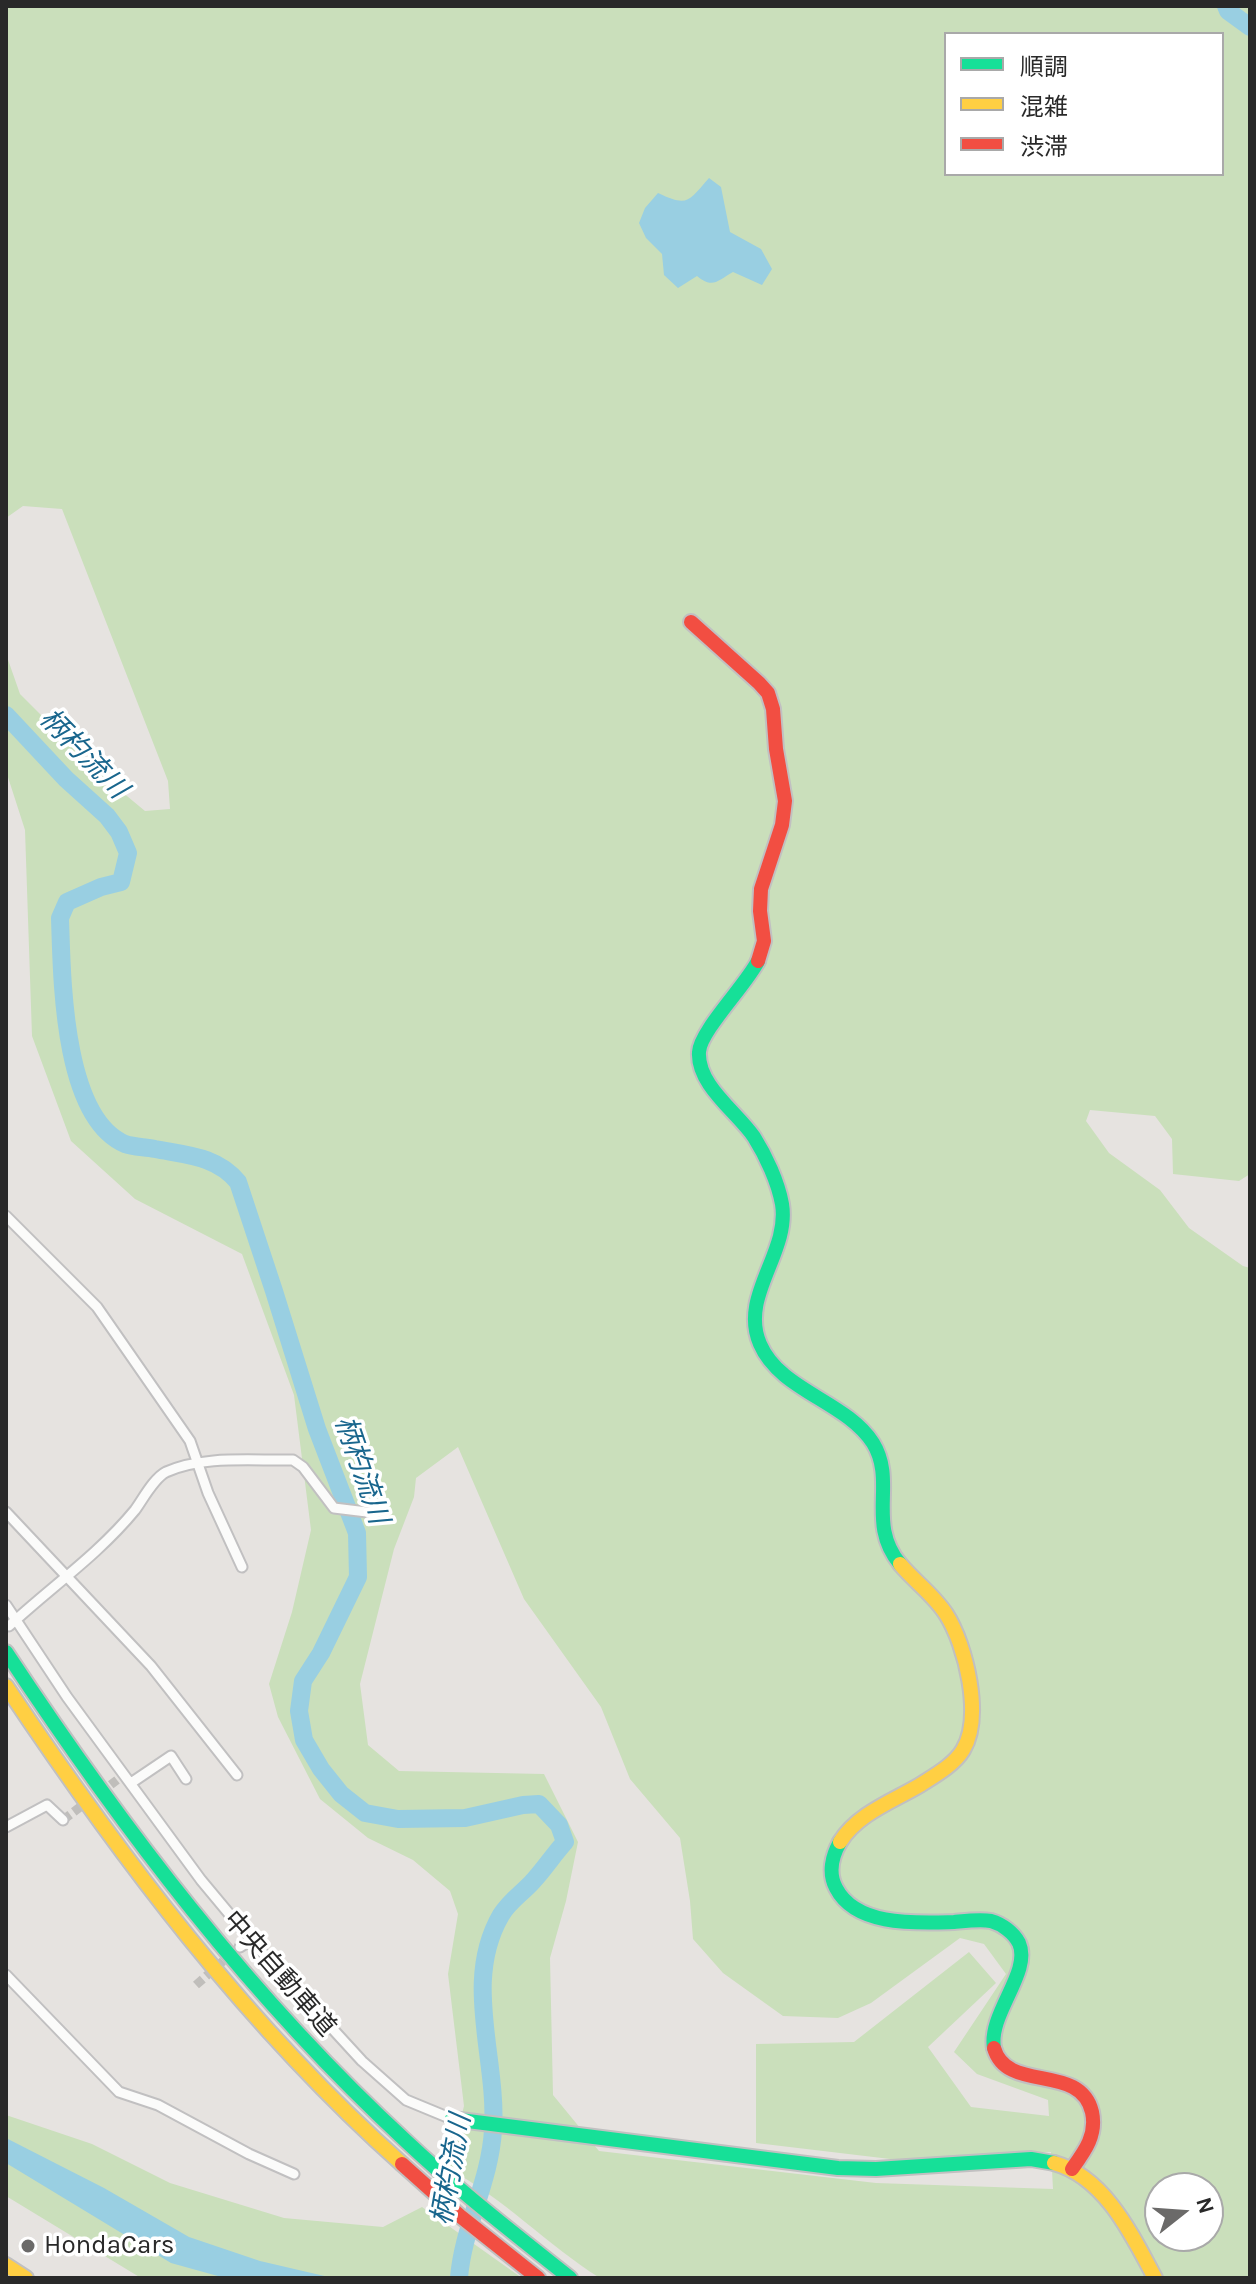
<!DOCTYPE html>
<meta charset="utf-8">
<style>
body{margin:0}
#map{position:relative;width:1256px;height:2284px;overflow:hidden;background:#e6e3e0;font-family:Karla,"Noto Sans JP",sans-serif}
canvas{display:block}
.frame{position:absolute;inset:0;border:8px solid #292929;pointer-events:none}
.legend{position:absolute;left:944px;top:32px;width:280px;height:144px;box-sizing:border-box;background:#fff;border:2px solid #a9a9a9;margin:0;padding:10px 14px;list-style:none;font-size:24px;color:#292929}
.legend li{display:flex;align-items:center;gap:16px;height:40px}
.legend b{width:40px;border:2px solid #a9a9a9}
.north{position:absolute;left:1144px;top:2172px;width:80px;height:80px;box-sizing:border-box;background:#fff;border:2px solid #a9a9a9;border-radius:50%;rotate:73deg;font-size:22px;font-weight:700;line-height:32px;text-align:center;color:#292929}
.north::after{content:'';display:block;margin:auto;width:28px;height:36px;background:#6b6a69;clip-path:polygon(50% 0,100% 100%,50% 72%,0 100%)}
</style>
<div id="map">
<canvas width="1256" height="2284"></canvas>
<div class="frame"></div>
<ul class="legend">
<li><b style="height:10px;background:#16e098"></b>順調</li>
<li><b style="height:10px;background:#ffcf43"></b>混雑</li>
<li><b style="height:10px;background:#f24e42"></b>渋滞</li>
</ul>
<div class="north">N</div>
</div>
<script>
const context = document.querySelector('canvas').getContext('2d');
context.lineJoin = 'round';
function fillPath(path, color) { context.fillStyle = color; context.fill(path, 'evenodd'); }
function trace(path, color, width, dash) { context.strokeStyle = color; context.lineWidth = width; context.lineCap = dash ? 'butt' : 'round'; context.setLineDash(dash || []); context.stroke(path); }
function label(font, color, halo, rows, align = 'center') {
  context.font = font + ' Karla,"Noto Sans JP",sans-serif'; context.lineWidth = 7; context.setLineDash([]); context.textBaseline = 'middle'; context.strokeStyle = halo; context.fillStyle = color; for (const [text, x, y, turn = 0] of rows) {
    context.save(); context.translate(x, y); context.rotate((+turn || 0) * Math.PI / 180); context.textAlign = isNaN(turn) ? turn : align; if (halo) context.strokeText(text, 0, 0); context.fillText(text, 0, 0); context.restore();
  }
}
fillPath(new Path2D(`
 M 6,6 L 1250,6 L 1250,1174 L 1239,1181 L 1173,1174 L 1172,1139 L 1155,1116 L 1090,1110 L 1086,1121 L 1109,1153 L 1160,1190 L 1189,1228 L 1243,1266 L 1250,1268 L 1250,2278 L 600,2278 C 547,2245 503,2197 448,2169 L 464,2106 L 448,1974 L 458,1914 L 450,1891 L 413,1860 L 368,1838 L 320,1799 L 278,1717 L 269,1684 L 292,1612 L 311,1530 L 294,1395 L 242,1254 L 135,1199 L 71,1141 L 32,1036 L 25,830 L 6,771 L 6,654 L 20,694 L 98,772 L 145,811 L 170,809 L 168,781 L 62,509 L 23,506 L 6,518 ZM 946,34 L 1222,34 L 1222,174 L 946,174 ZM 458,1447 L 524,1599 L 601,1707 L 630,1779 L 680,1838 L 690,1901 L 693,1939 L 723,1973 L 783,2016 L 838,2018 L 871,2003 L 960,1938 L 984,1944 L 1006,1974 L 954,2052 L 977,2074 L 1048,2100 L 1049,2116 L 971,2107 L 928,2047 L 996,1983 L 969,1952 L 854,2042 L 756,2044 L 756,2143 L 907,2161 L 1051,2152 L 1053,2189 L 876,2183 L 599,2151 L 553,2095 L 550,1958 L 566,1901 L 578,1842 L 544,1774 L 399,1771 L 368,1745 L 360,1684 L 394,1549 L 414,1497 L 416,1478 ZM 1160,2188 L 1208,2188 L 1208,2236 L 1160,2236 Z
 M 6,2115 L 92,2144 L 170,2183 L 284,2218 L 383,2227 L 422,2207 L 522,2278 L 141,2278 L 6,2196 Z`), '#cadfbb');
fillPath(new Path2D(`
 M 709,178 L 721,187 L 730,232 L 761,249 L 772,269 L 762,285 L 733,272 C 717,281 713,289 697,276 L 678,288 L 664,275 L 662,254 L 646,238 L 639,223 L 645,208 L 658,193 C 688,207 688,202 709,178 Z
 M 6,2138 L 104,2188 L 189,2237 L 260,2261 L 333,2278 L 225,2278 L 171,2263 L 6,2163 Z`), '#99cfe2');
trace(new Path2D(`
 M 1226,6 L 1228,11 L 1250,27
 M 6,715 L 66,779 L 107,816 L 119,832 L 128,853 L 121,882 L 101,887 L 67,902 L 60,918 C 62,975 62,1117 125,1144 C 133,1147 146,1147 155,1149 C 186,1155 217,1156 238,1182 L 274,1291 L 317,1429 L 357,1533 L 358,1577 L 321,1653 L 303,1681 L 299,1711 L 304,1740 L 321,1769 L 341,1794 L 365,1813 L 398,1819 L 465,1818 L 523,1805 L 539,1804 L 559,1825 L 565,1842 C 554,1854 545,1868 534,1880 C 524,1892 510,1900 501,1915 C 462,1982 498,2058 493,2130 C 490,2182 463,2227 459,2278`), '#99cfe2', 18);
trace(new Path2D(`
 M 100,1793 L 117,1780
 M 63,1820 L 88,1801
 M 196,1985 L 231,1954`), '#c0bebb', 9, [9, 4.5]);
const street = new Path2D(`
 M 6,1216 L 97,1307 L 190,1441 L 208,1493 L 242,1567
 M 6,1512 L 151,1666 L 237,1775
 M 6,1605 L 67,1697 L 201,1880 L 251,1940 L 362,2061 L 406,2100 L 452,2119
 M 9,1626 C 51,1587 98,1555 135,1510 C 143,1499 154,1478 166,1472 C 204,1455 253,1461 293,1460 L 303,1467 L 334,1508 L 375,1513
 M 131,1783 L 171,1756 L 186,1779
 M 6,1827 L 47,1805 L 63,1820
 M 240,1947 L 251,1940
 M 6,1975 L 119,2092 L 158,2105 L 249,2154 L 294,2174`);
const fast = new Path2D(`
 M 758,961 C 746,985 700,1031 699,1052 C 697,1085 737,1112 754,1137 C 766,1156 778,1182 782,1204 C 790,1253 739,1296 760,1344 C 780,1391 846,1401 873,1443 C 897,1482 866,1523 900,1564
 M 6,1652 C 123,1829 251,1998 407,2142 C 459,2191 515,2234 570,2278
 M 840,1842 C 832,1856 828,1873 836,1888 C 856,1927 917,1923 954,1922 C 965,1921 980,1919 991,1921 C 1002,1924 1014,1933 1019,1943 C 1032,1972 988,2014 994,2048
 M 452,2119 L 838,2168 L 876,2169 L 1031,2159 L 1054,2163`);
const slow = new Path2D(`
 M 6,1686 C 121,1858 247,2026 402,2164
 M 840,1842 C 857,1814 893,1801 920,1785 C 934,1776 954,1765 963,1750 C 983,1717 966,1645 946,1614 C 934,1595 914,1581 900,1564
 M 1054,2163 C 1105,2177 1132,2235 1155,2278
 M 6,2265 L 26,2278`);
const jam = new Path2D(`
 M 691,622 L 759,683 L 768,693 L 773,709 L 776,749 L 785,801 L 782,825 L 761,889 L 760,911 L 764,941 L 758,961
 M 994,2048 C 1007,2094 1080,2062 1092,2112 C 1097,2135 1085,2151 1072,2169
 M 402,2164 L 460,2216 L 538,2278`);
trace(street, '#c1c0c1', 13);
trace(fast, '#c1c0c1', 18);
trace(slow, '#c1c0c1', 18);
trace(jam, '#c1c0c1', 18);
trace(street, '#fbfbfa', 9);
trace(fast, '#16e098', 14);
trace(slow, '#ffcf43', 14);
trace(jam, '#f24e42', 14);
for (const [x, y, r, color] of [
 [28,2246,8,"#6b6a69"]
]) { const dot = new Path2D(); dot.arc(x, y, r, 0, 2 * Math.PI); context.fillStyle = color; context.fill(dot); trace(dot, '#fff', 3); }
label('26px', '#292929', '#fff', [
 ["中央自動車道",279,1974,49]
]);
label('26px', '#292929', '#fff', [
 ["HondaCars",44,2246]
], 'left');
label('italic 28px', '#19668d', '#fff', [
 ["柄杓流川",83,754,46],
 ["柄杓流川",361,1470,71],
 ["柄杓流川",452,2170,-80]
]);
</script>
